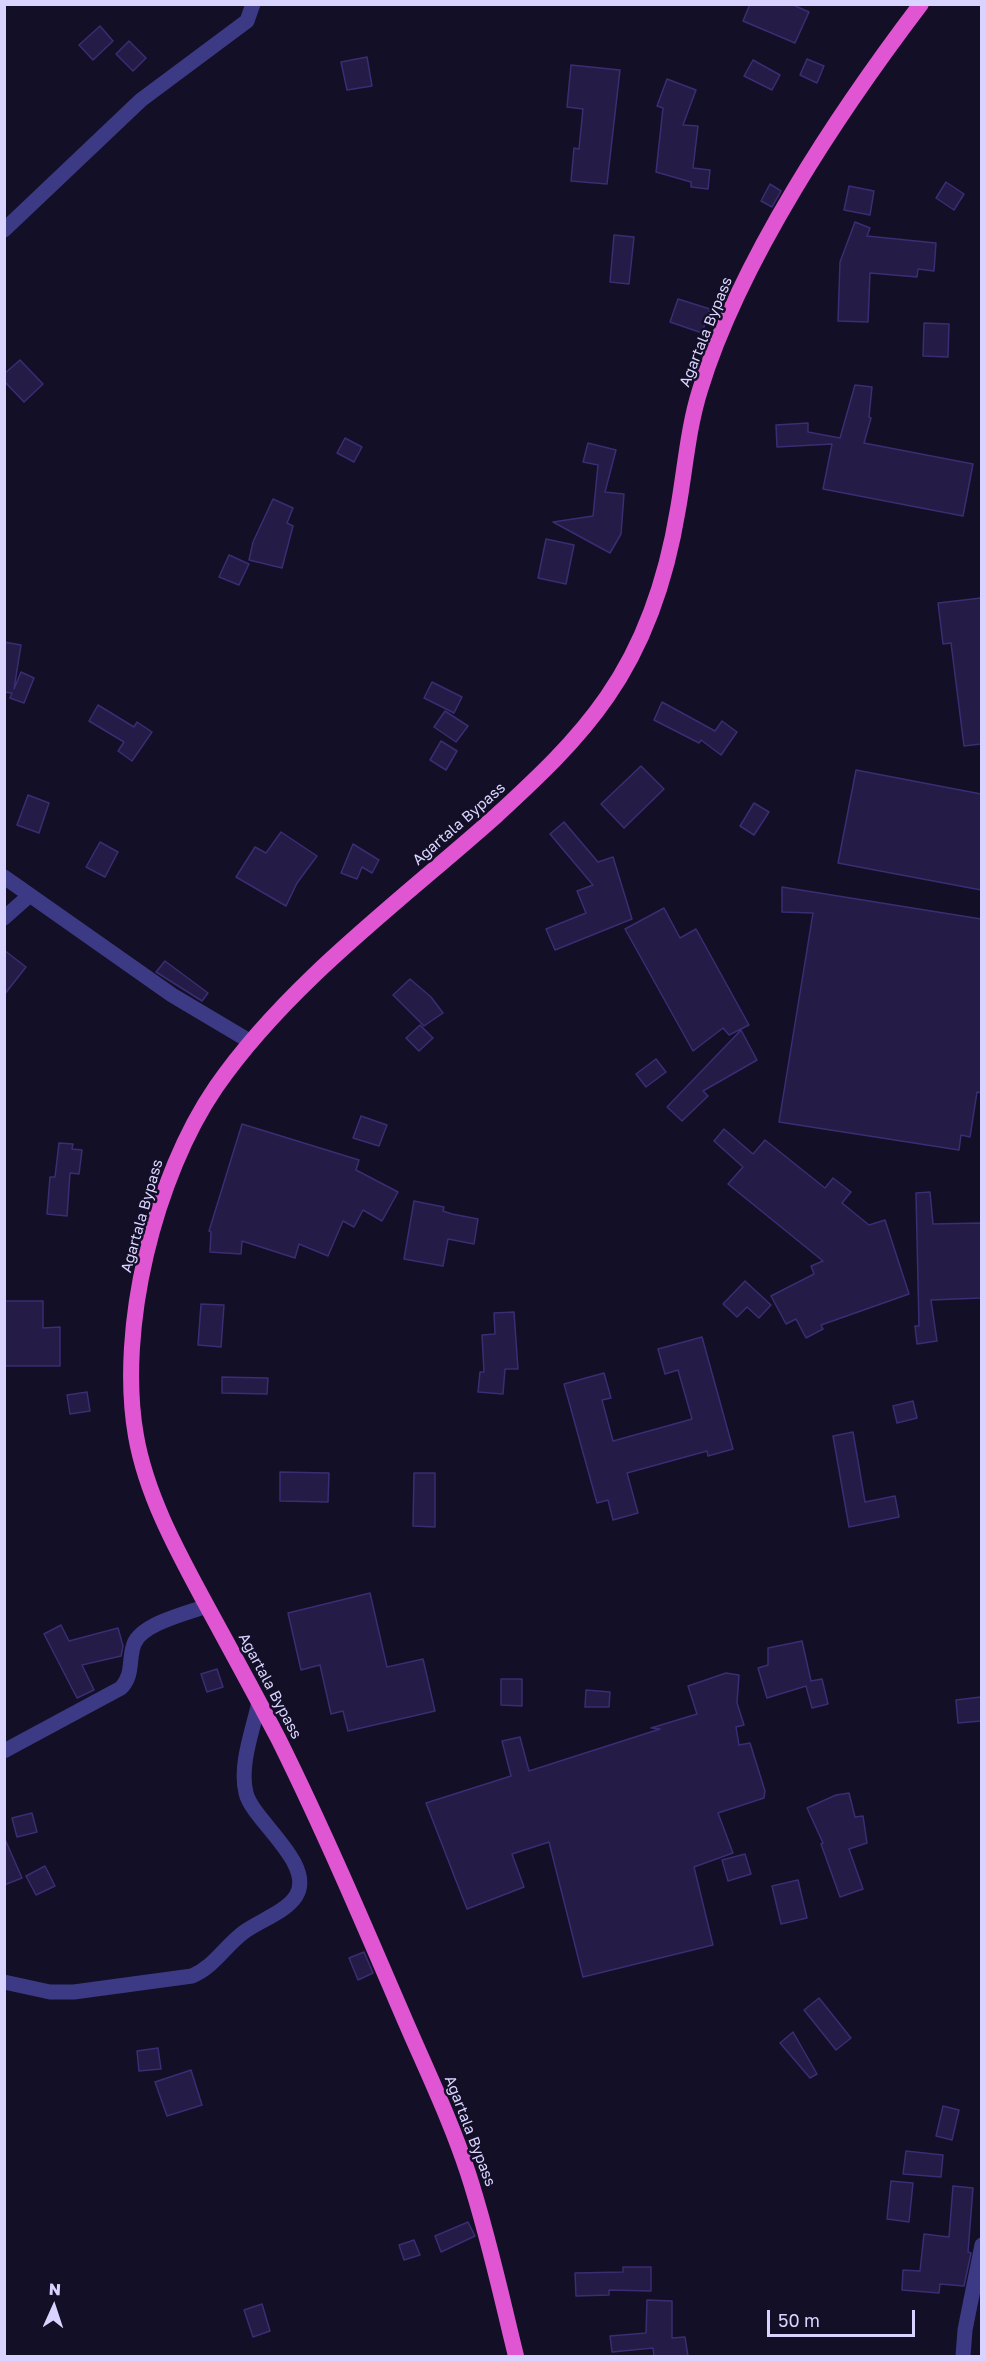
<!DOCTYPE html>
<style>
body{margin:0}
#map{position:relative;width:986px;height:2361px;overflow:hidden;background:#130f26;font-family:"Golos Text",sans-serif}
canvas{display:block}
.frame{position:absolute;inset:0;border:6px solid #d9d4ff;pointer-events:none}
.north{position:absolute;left:24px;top:2277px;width:60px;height:60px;-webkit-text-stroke:4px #130f26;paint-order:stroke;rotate:3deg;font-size:16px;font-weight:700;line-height:24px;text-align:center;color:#d9d4ff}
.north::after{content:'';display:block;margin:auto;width:21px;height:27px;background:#d9d4ff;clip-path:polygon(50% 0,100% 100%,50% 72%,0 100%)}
.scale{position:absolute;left:767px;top:2310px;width:148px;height:27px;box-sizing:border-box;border:3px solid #d9d4ff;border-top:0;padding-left:8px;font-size:18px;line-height:21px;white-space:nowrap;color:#d9d4ff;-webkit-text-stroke:4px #130f26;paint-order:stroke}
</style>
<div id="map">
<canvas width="986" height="2361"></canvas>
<div class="frame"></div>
<div class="north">N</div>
<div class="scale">50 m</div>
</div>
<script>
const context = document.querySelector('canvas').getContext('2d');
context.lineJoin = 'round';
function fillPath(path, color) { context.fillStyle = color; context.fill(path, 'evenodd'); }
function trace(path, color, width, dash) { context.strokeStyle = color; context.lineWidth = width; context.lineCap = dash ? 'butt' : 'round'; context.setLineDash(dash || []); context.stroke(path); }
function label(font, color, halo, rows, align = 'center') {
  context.font = font + ' "Golos Text",sans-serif'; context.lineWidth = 5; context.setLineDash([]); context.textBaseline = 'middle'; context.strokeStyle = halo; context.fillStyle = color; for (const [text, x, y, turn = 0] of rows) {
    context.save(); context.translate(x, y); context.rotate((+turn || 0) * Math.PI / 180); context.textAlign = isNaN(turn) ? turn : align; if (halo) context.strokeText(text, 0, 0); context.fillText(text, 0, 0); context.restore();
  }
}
const building = new Path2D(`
 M 750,4 L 791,4 L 809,12 L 795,43 L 743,21 Z
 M 100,26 L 113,41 L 93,60 L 79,45 Z
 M 129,41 L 146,58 L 133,71 L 116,54 Z
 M 367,57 L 372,86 L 347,90 L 341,62 Z
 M 807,59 L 824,66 L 817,83 L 800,75 Z
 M 753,60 L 780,75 L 772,90 L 744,76 Z
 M 571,65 L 620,70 L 607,184 L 571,181 L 574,148 L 579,149 L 583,109 L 567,107 Z
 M 667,79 L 696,90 L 683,125 L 698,126 L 693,168 L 710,170 L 708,189 L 691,187 L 691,182 L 656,172 L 663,108 L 657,106 Z
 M 946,182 L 964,194 L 954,210 L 936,198 Z
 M 770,184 L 781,191 L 772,207 L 761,201 Z
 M 849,186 L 874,191 L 870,215 L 844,210 Z
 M 855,222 L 870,228 L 867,236 L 936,243 L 934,271 L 918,269 L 917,277 L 870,273 L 868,322 L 838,321 L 840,262 Z
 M 614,235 L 634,237 L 629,284 L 610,282 Z
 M 678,299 L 710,309 L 702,333 L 670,322 Z
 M 924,323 L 949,324 L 948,357 L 923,356 Z
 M 20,360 L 43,384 L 24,402 L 4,381 L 4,374 Z
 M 855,385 L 872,387 L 869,417 L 871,418 L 864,443 L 973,464 L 963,516 L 823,489 L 832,444 L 777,447 L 776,425 L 808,423 L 808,432 L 840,438 Z
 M 345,438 L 362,447 L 354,462 L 337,453 Z
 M 588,443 L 616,450 L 605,492 L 624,494 L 621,534 L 610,553 L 553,522 L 593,516 L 598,465 L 583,462 Z
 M 273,499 L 293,508 L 287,523 L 293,526 L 282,568 L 249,560 L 253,542 Z
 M 546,539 L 574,545 L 566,584 L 538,578 Z
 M 229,555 L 249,564 L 239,585 L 219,577 Z
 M 981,598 L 981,744 L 964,746 L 951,643 L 943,644 L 938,603 Z
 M 4,642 L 21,645 L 14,689 L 21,672 L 34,678 L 24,703 L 10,698 L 12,693 L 4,692 Z
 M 432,682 L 462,697 L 454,713 L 424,698 Z
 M 662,702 L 715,731 L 722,721 L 737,732 L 721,755 L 701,740 L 699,743 L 654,720 Z
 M 98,705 L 134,727 L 137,722 L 152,732 L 132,761 L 118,751 L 124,742 L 89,721 Z
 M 445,711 L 468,726 L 456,742 L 434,727 Z
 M 441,741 L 457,751 L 446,770 L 430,760 Z
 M 641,766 L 664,789 L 624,828 L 601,804 Z
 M 856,770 L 981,794 L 981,890 L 838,863 Z
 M 28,795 L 49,803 L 39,833 L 17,825 Z
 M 754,803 L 769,812 L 754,835 L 740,826 Z
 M 564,822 L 598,862 L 613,857 L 632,919 L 555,950 L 546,929 L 586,913 L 577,891 L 593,885 L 550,834 Z
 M 281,832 L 317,856 L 297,883 L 286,906 L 236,877 L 255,847 L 266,853 Z
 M 100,842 L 118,852 L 105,877 L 86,867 Z
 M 353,844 L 379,860 L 372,873 L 362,867 L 357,879 L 341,873 Z
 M 782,887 L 981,919 L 981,1093 L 977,1092 L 970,1137 L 961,1135 L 959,1150 L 779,1122 L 813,913 L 782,912 Z
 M 664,908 L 680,938 L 696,929 L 749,1025 L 729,1035 L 723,1028 L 693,1051 L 625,929 Z
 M 4,950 L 26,967 L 4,995 Z
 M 165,961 L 208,993 L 202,1001 L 156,972 Z
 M 410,979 L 431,997 L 443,1013 L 424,1026 L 393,995 Z
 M 420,1025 L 433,1038 L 419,1051 L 406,1038 Z
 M 741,1030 L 757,1060 L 703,1091 L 708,1096 L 682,1121 L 667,1107 Z
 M 656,1059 L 666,1072 L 646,1087 L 636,1074 Z
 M 361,1116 L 387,1125 L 379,1146 L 353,1138 Z
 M 242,1124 L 359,1160 L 356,1170 L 398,1192 L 382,1221 L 363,1210 L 354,1227 L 343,1221 L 328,1256 L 299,1244 L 295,1258 L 242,1241 L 241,1254 L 210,1252 L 211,1232 L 209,1231 Z
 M 724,1129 L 753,1154 L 765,1140 L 825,1188 L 833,1178 L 851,1192 L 842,1203 L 869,1225 L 885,1220 L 909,1294 L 821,1325 L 823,1329 L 806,1338 L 796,1319 L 786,1324 L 771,1296 L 814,1274 L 811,1266 L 823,1261 L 728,1184 L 743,1167 L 714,1141 Z
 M 59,1143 L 73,1144 L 72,1149 L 82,1150 L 79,1174 L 70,1173 L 67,1216 L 47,1214 L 50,1177 L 55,1177 Z
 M 930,1192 L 933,1224 L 981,1223 L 981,1298 L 931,1300 L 937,1341 L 917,1344 L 915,1326 L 919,1326 L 916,1193 Z
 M 414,1201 L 444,1207 L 443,1211 L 452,1214 L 478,1219 L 474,1244 L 448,1239 L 443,1266 L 404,1259 Z
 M 745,1281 L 771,1305 L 759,1318 L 747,1307 L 737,1317 L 723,1304 Z
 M 4,1301 L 43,1301 L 43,1328 L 60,1327 L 60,1366 L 4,1366 Z
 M 201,1304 L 224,1305 L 221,1347 L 198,1345 Z
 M 514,1312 L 518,1369 L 505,1369 L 503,1394 L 478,1392 L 480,1372 L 484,1372 L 482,1335 L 495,1334 L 494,1313 Z
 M 702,1337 L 733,1449 L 708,1456 L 707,1451 L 627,1473 L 638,1513 L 613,1520 L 608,1500 L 597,1503 L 564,1384 L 604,1373 L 611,1398 L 602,1400 L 613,1441 L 692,1419 L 678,1370 L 665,1374 L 658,1349 Z
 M 222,1377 L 268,1378 L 267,1394 L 222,1393 Z
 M 87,1392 L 90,1411 L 70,1414 L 67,1395 Z
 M 913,1401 L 917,1418 L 897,1423 L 893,1406 Z
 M 853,1432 L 865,1502 L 895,1496 L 899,1517 L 849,1527 L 833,1436 Z
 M 280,1472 L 329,1473 L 328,1502 L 280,1501 Z
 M 414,1473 L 435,1473 L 435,1527 L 413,1526 Z
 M 370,1593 L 387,1667 L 423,1659 L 435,1711 L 348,1731 L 343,1711 L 331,1714 L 320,1665 L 301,1670 L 288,1613 Z
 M 61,1625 L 69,1641 L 118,1628 L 123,1646 L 121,1656 L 82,1665 L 94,1690 L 77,1698 L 44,1634 Z
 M 802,1641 L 811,1681 L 822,1679 L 828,1704 L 812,1708 L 806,1686 L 767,1698 L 758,1668 L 768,1665 L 768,1648 Z
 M 217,1669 L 223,1687 L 207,1692 L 201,1674 Z
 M 726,1673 L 739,1675 L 737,1703 L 744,1725 L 736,1727 L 739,1745 L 750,1743 L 765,1791 L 764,1798 L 718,1813 L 733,1853 L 694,1867 L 713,1945 L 583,1977 L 549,1842 L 512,1854 L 524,1887 L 467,1909 L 426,1803 L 511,1776 L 502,1741 L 520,1737 L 529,1771 L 660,1729 L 651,1728 L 697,1714 L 688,1686 Z
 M 501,1679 L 522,1679 L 522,1706 L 501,1705 Z
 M 586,1690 L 610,1692 L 609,1707 L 585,1707 Z
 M 981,1697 L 981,1721 L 958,1723 L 956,1700 Z
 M 849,1793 L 855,1817 L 863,1816 L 867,1843 L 849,1849 L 863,1889 L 840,1897 L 821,1844 L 823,1843 L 807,1808 L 836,1795 Z
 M 32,1813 L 37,1832 L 17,1837 L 12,1818 Z
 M 4,1837 L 22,1878 L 4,1885 Z
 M 745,1854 L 751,1874 L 728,1881 L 722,1860 Z
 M 45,1866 L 55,1886 L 36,1895 L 26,1876 Z
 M 798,1880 L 807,1918 L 781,1924 L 772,1886 Z
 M 364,1952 L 373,1973 L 358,1980 L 349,1958 Z
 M 819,1998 L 851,2038 L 836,2050 L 804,2010 Z
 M 793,2032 L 817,2074 L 810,2078 L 780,2043 Z
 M 158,2048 L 161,2069 L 139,2071 L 137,2051 Z
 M 191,2070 L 202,2105 L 167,2116 L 155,2082 Z
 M 943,2106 L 959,2110 L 952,2140 L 936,2136 Z
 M 906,2151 L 943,2155 L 941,2177 L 903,2174 Z
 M 891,2181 L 913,2183 L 909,2222 L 887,2219 Z
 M 953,2186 L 973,2188 L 968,2252 L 971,2253 L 964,2286 L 940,2284 L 939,2293 L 902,2290 L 903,2270 L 920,2271 L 924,2234 L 949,2237 Z
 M 468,2222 L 475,2236 L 441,2252 L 435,2236 Z
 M 414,2240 L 420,2255 L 404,2260 L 399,2245 Z
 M 623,2267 L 651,2267 L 651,2291 L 609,2290 L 609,2295 L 576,2296 L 575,2273 L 623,2272 Z
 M 647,2300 L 672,2301 L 672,2338 L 685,2337 L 688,2356 L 654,2356 L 653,2348 L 612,2352 L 610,2336 L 646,2333 Z
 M 262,2304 L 270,2331 L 253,2337 L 244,2310 Z`);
fillPath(building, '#241b47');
trace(building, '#3b2d73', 1.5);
trace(new Path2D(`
 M 4,230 L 141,100 L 247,21 L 253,4
 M 4,877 L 172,995 L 251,1042
 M 4,918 L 30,895
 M 4,1751 L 121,1688 C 134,1674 128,1660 134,1644 C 141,1624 187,1613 207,1606
 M 4,1982 L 50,1992 L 74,1992 L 192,1976 C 214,1967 225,1946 244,1932 C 259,1921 286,1912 296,1896 C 316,1864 252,1820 246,1793 C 239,1765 253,1730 259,1702
 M 963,2356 L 965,2330 L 982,2245`), '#3d3a85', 15);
trace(new Path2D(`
 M 516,2356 C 501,2295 488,2234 468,2173 C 450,2118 424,2065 401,2011 C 362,1920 323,1829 279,1740 C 254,1692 228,1645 202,1597 C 175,1547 146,1493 136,1436 C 117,1328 155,1176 216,1087 C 288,983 403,899 497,815 C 537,778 576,742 607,697 C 646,641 667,576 678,509 C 685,470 688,428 700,390 C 740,260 839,112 921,4`), '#e055d1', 16);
label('15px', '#d9d4ff', '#130f26', [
 ["Agartala Bypass",706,332,-68],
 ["Agartala Bypass",459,824,-41],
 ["Agartala Bypass",142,1216,-74],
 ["Agartala Bypass",270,1686,62],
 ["Agartala Bypass",470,2131,69]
]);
</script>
